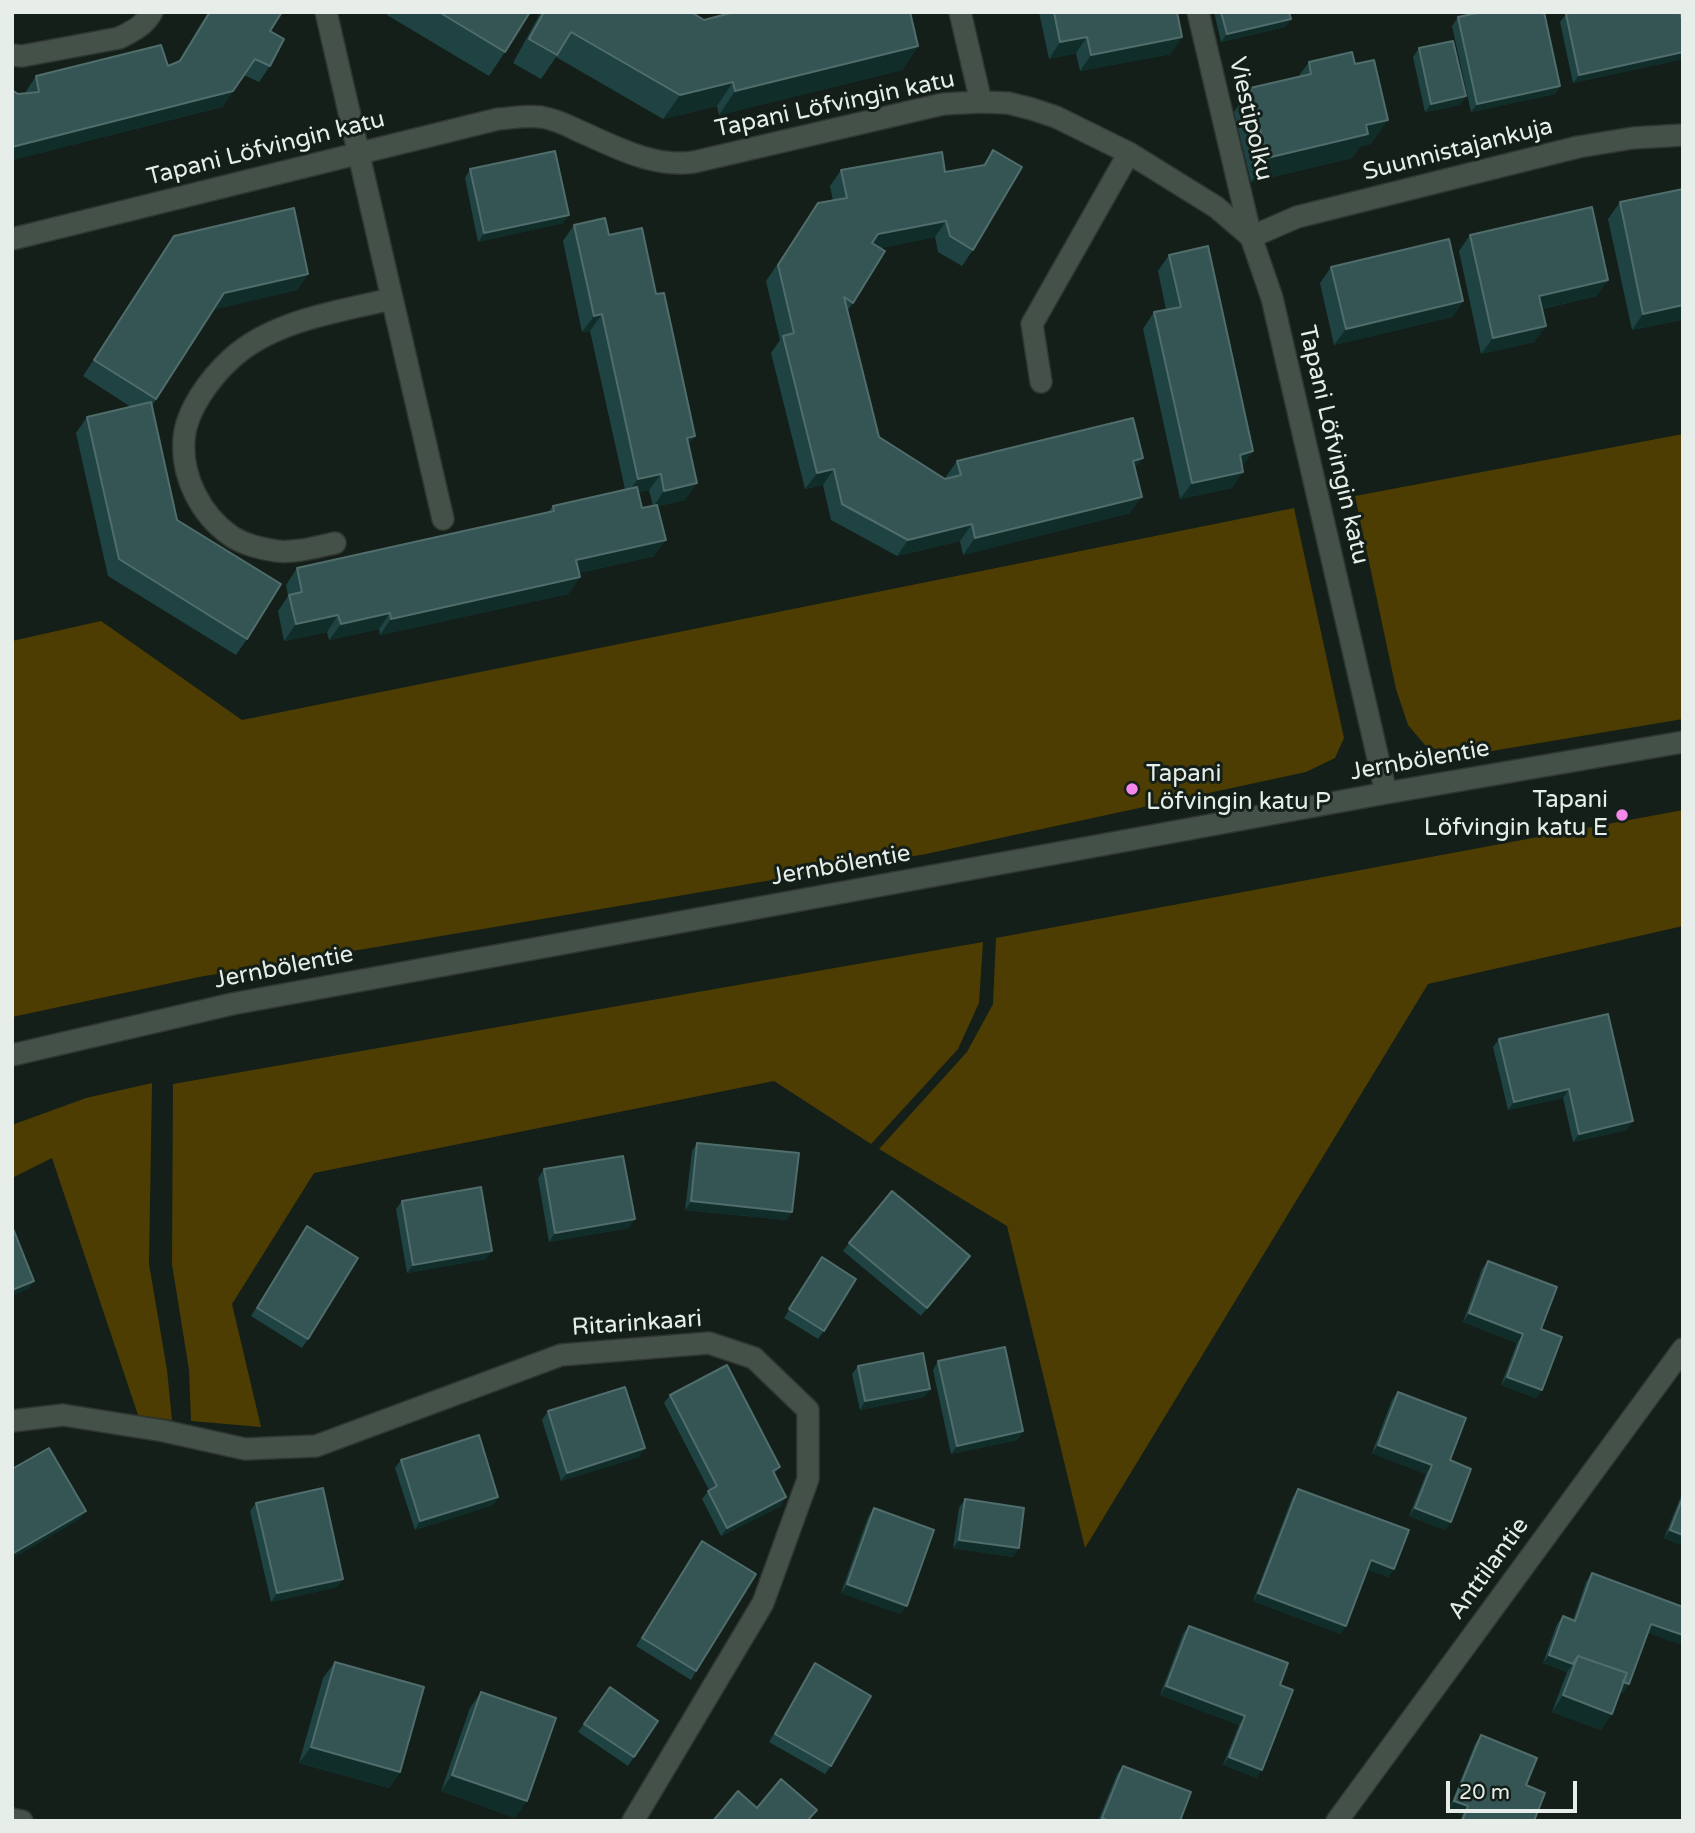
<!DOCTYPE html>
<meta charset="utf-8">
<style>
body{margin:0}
#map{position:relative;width:1695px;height:1833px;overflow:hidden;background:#131f18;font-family:"Varela Round",sans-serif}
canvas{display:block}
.frame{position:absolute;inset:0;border:14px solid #e7eeea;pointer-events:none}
.scale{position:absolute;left:1446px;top:1781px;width:131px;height:32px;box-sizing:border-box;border:4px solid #e7eeea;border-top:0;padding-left:9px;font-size:21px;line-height:24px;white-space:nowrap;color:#e7eeea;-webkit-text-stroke:5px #131f18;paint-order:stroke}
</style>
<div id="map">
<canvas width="1695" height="1833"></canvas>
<div class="frame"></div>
<div class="scale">20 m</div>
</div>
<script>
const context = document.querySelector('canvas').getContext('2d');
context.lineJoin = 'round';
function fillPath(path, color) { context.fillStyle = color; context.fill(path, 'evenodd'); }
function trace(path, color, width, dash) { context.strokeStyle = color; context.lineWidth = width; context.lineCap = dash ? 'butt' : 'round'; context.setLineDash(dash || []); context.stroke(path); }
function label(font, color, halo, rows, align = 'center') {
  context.font = font + ' "Varela Round",sans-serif'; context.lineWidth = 6; context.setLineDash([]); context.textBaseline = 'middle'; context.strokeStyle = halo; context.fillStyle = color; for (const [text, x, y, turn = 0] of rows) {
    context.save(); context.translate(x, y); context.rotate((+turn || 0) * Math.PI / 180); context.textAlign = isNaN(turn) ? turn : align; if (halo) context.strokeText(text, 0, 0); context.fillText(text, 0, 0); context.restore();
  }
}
fillPath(new Path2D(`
 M 1683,434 L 1683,719 L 1456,757 L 1425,745 L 1408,725 L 1396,689 L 1355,496 Z
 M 1294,508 L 1344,738 L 1335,758 L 1306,772 L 926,854 L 199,977 L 12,1017 L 12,641 L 101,621 L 242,720 Z
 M 1683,810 L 1683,926 L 1428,984 L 1085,1548 L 1007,1226 L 879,1149 L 967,1052 L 993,1004 L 996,938 Z
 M 983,942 L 979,1003 L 958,1049 L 871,1144 L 774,1081 L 314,1173 L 232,1304 L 261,1427 L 191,1421 L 189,1370 L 172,1264 L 173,1084 Z
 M 152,1083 L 149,1264 L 167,1370 L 172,1420 L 138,1415 L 52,1158 L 12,1178 L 12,1125 L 86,1098 Z`), '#4e3d02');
const minor = new Path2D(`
 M 326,12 L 443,519
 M 960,12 L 981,102
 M 1198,12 L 1251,237 L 1297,217 L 1578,147 L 1633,138 L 1683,135
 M 12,55 L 22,56 L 119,38 C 133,31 144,26 152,12
 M 12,239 L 498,119 C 512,118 527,115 541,117 C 553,119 565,124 577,130 C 614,146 652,168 694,162 L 943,104 L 981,102 L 1008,103 L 1032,109 L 1056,117 L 1129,153 L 1216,207 L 1251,237 L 1272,298 L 1386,793
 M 1041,382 L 1032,324 L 1129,153
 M 335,543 C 316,547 296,553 277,551 C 263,549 243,544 231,536 C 201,515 181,477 184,439 C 186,410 211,377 232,358 C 274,320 338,312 391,299
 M 12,1055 L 232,1004 L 1386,793 L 1683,742
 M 12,1421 L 63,1415 L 164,1431 L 245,1449 L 316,1446 L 561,1355 L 709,1343 L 754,1358 L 808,1410 L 808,1479 L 763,1603 L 633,1821
 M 12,1819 L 22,1821
 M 1337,1821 L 1683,1349`);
trace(minor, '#303732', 24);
trace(minor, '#445149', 21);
fillPath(new Path2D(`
 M 208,12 L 282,12 L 270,31 L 270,66 L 259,82 L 244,75 L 222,107 L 12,160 L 12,90 L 18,94 L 25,93 L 36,76 L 168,66 L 178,62 Z
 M 387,12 L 530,12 L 505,52 L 489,76 L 387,15 Z
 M 541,12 L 691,12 L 704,20 L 918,46 L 902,70 L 719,115 L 717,106 L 663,119 L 556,57 L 541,79 L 513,63 Z
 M 1039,12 L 1177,12 L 1171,54 L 1080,71 L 1076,53 L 1049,59 Z
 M 1214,12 L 1289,12 L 1291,19 L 1285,27 L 1221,42 Z
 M 1566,14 L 1683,59 L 1573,83 L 1560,22 Z
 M 1458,17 L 1560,86 L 1555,94 L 1471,112 L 1452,26 Z
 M 1419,48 L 1466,96 L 1460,105 L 1425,112 L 1413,57 Z
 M 1309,62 L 1371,144 L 1360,146 L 1352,158 L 1251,182 L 1234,112 L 1250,88 L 1298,77 Z
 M 993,150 L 973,250 L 962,266 L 938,252 L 935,237 L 880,248 L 853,303 L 847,311 L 879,437 L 945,479 L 946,479 L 945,478 L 957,461 L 1135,469 L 1130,513 L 963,555 L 960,541 L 897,556 L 831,520 L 823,485 L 805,489 L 771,353 L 780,340 L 766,281 L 807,220 L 833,201 L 830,186 L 841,170 L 945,172 L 982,166 Z
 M 470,169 L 563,223 L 478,242 L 465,178 Z
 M 1620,202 L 1681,320 L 1632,330 L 1608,219 Z
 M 574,225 L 609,235 L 656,294 L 695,436 L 688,445 L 685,500 L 658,506 L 654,556 L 579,573 L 580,577 L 568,594 L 380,635 L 379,629 L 329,640 L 327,632 L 284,641 L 278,611 L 288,596 L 286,585 L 297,568 L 548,512 L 553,506 L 625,489 L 590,331 L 582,332 L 563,241 ZM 649,490 L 653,506 L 642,508 L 638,492 Z
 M 1470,235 L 1608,280 L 1596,296 L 1542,309 L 1546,326 L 1534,342 L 1481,354 L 1459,251 Z
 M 174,236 L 308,274 L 297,290 L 214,309 L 152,406 L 177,520 L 247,639 L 236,655 L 108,576 L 76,433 L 87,417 L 131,407 L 83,376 Z
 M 1169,255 L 1253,451 L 1242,466 L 1232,488 L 1180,499 L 1143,329 L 1154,312 L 1166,310 L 1158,271 Z
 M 1331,267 L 1463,301 L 1452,317 L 1334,345 L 1320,283 Z
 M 1499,1039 L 1627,1130 L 1573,1142 L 1563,1098 L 1508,1110 L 1493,1047 Z
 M 697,1143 L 787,1220 L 685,1210 L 692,1151 Z
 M 544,1169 L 629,1228 L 549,1242 L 538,1178 Z
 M 402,1201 L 486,1259 L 407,1273 L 396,1209 Z
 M 307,1226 L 308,1339 L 302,1348 L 251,1316 Z
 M 849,1243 L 970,1256 L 921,1316 L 843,1251 Z
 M 822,1257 L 824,1331 L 818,1339 L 784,1318 Z
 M 1488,1261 L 1541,1329 L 1536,1398 L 1501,1385 L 1517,1343 L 1463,1322 L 1482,1269 Z
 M 938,1361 L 1023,1431 L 1017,1440 L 951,1454 L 933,1370 Z
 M 858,1366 L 930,1389 L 924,1397 L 860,1410 L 852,1374 Z
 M 1398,1392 L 1450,1460 L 1451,1522 L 1445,1530 L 1409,1516 L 1426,1474 L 1372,1453 L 1392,1400 Z
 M 670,1395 L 780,1467 L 774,1474 L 781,1506 L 721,1536 L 702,1499 L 709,1490 L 664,1403 Z
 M 548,1411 L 639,1457 L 561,1481 L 542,1420 Z
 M 401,1460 L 498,1497 L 493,1505 L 415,1530 L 395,1468 Z
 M 1298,1489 L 1394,1569 L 1388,1577 L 1367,1569 L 1341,1634 L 1253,1601 L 1292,1498 Z
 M 1683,1491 L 1683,1546 L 1664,1538 Z
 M 965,1499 L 1013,1557 L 953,1548 L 959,1508 Z
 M 256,1503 L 343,1579 L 337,1587 L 271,1602 L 250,1511 Z
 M 874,1508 L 901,1614 L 841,1593 L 868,1517 Z
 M 702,1541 L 696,1671 L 691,1680 L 636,1646 Z
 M 1592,1573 L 1683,1645 L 1648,1633 L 1629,1684 L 1623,1693 L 1620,1692 L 1601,1730 L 1552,1712 L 1567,1672 L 1543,1663 L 1557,1624 L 1563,1616 L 1573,1620 L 1586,1582 Z
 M 1189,1626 L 1280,1685 L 1257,1778 L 1223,1765 L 1239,1725 L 1160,1695 L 1183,1634 Z
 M 335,1662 L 400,1772 L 389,1788 L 299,1763 L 323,1678 Z
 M 815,1663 L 831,1766 L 825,1774 L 769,1742 Z
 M 610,1687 L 658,1721 L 628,1766 L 578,1732 Z
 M 481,1692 L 515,1818 L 441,1791 L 470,1708 Z
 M 1481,1735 L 1526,1785 L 1534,1821 L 1460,1821 L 1462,1815 L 1449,1809 L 1475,1744 Z
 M 1123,1766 L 1180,1821 L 1098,1821 L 1117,1774 Z`), '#1f4343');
fillPath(new Path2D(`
 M 1291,19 L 1285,27 L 1221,42 L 1227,34 Z
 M 1087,37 L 1076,53 L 1049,59 L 1060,42 Z
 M 1182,37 L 1171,54 L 1080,71 L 1091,55 Z
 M 918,46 L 902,70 L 719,115 L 735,91 Z
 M 1683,52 L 1683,59 L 1573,83 L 1579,75 Z
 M 733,82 L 717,106 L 663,119 L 680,95 Z
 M 1560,86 L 1555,94 L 1471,112 L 1477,104 Z
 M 233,91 L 222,107 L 12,160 L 12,147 Z
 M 1466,96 L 1460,105 L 1425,112 L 1431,104 Z
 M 1388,120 L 1371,144 L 1360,146 L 1352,158 L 1251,182 L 1267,158 L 1366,125 Z
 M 569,215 L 563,223 L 478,242 L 484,233 Z
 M 946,221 L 935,237 L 867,251 L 878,234 Z
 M 308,274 L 297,290 L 213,310 L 224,293 Z
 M 1608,280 L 1596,296 L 1527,312 L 1539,296 Z
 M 1463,301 L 1452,317 L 1334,345 L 1346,329 Z
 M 1683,305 L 1683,317 L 1681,320 L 1632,330 L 1643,314 Z
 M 602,314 L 590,331 L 582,332 L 594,316 Z
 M 1546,326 L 1534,342 L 1481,354 L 1493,338 Z
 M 695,436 L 683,452 L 687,438 Z
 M 1253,451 L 1241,468 L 1240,455 Z
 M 1143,458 L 1131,474 L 1133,461 Z
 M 834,469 L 823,485 L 805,489 L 817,473 Z
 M 1243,472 L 1232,488 L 1180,499 L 1192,483 Z
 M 661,474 L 649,490 L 626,495 L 638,479 Z
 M 697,483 L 685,500 L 653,507 L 664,491 Z
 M 1142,497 L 1130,513 L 963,555 L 975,538 Z
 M 972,524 L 960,541 L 897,556 L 908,540 Z
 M 666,540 L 654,556 L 565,576 L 576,560 Z
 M 580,577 L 568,594 L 380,635 L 391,619 Z
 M 390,613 L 379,629 L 329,640 L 341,624 Z
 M 338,615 L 327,632 L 284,641 L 296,624 Z
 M 1569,1089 L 1563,1098 L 1508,1110 L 1514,1102 Z
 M 1633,1121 L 1627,1130 L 1573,1142 L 1579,1134 Z
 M 691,1201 L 792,1212 L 787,1220 L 685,1210 Z
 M 635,1219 L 629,1228 L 549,1242 L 555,1233 Z
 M 492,1251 L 486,1259 L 407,1273 L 413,1265 Z
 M 970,1256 L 964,1265 L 921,1316 L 927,1308 Z
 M 34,1281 L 29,1289 L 12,1296 L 12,1290 Z
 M 1469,1313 L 1523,1334 L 1517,1343 L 1463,1322 Z
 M 1507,1377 L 1542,1390 L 1536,1398 L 1501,1385 Z
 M 930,1389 L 924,1397 L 860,1410 L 865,1401 Z
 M 1023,1431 L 1017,1440 L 951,1454 L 957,1446 Z
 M 1378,1445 L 1432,1465 L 1426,1474 L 1372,1453 Z
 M 645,1448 L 639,1457 L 561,1481 L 567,1473 Z
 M 498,1497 L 493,1505 L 415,1530 L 420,1521 Z
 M 786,1497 L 781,1506 L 721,1536 L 727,1528 Z
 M 1415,1508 L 1451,1522 L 1445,1530 L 1409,1516 Z
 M 86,1511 L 80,1519 L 12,1559 L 12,1554 Z
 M 1670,1530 L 1683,1535 L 1683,1546 L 1664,1538 Z
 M 959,1540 L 1019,1548 L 1013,1557 L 953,1548 Z
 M 1371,1560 L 1394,1569 L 1388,1577 L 1365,1569 Z
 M 343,1579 L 337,1587 L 271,1602 L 277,1593 Z
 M 847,1584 L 907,1606 L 901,1614 L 841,1593 Z
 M 1258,1593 L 1346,1626 L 1341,1634 L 1253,1601 Z
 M 1651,1624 L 1683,1635 L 1683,1645 L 1645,1632 Z
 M 1549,1655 L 1573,1664 L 1567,1672 L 1543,1663 Z
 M 1575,1664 L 1629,1684 L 1623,1693 L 1571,1674 Z
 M 1166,1686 L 1245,1716 L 1239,1725 L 1160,1695 Z
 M 1563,1695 L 1612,1714 L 1601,1730 L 1552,1712 Z
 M 311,1747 L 400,1772 L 389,1788 L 299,1763 Z
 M 1229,1757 L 1262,1770 L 1257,1778 L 1223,1765 Z
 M 452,1775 L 527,1801 L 515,1818 L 441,1791 Z
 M 1454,1801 L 1468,1806 L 1462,1815 L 1449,1809 Z`), '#112d2a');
const building = new Path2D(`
 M 210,12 L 282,12 L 270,31 L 284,39 L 270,66 L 255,59 L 233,91 L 12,147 L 12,90 L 18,94 L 39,92 L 36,76 L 161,45 L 168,66 L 180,61 Z
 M 439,12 L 530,12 L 505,52 Z
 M 544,12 L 691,12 L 704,20 L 734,12 L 910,12 L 918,46 L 735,91 L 733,82 L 680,95 L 571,32 L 557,55 L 529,39 Z
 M 1054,12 L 1177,12 L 1182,37 L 1091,55 L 1087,37 L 1060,42 Z
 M 1221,12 L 1289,12 L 1291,19 L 1227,34 Z
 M 1482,12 L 1544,12 L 1560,86 L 1477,104 L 1458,17 Z
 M 1572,12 L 1680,12 L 1683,24 L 1683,52 L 1579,75 L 1566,14 Z
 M 1453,41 L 1466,96 L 1431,104 L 1419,48 Z
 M 1352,52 L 1355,64 L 1374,60 L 1388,120 L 1366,125 L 1368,134 L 1267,158 L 1250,88 L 1311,74 L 1309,62 Z
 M 993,150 L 1022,167 L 973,250 L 950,236 L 946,221 L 878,234 L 872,243 L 885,251 L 853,303 L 844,297 L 879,437 L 945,479 L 961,475 L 957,461 L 1133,418 L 1143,458 L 1133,461 L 1142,497 L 975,538 L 972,524 L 908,540 L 842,504 L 834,469 L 817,473 L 783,336 L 794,333 L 778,265 L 818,203 L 847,198 L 841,170 L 942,152 L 945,172 L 985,165 Z
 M 555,151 L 569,215 L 484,233 L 470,169 Z
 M 1683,189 L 1683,305 L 1643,314 L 1620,202 Z
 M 1592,207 L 1608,280 L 1539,296 L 1546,326 L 1493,338 L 1470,235 Z
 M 294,208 L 308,274 L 224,293 L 156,399 L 94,360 L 174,236 Z
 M 605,218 L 609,235 L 642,228 L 656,294 L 664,293 L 695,436 L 687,438 L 697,483 L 664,491 L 661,474 L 638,479 L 602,314 L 594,316 L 574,225 Z
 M 1449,239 L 1463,301 L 1346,329 L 1331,267 Z
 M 1208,246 L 1253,451 L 1240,455 L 1243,472 L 1192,483 L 1154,312 L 1181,307 L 1169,255 Z
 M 151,402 L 177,520 L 281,584 L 247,639 L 119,559 L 87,417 Z
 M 637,487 L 642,508 L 657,505 L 666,540 L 576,560 L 580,577 L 391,619 L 390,613 L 341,624 L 338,615 L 296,624 L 289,595 L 302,592 L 297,568 L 554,511 L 553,506 Z
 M 1608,1014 L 1633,1121 L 1579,1134 L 1569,1089 L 1514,1102 L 1499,1039 Z
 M 697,1143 L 799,1153 L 792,1212 L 691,1201 Z
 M 623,1156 L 635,1219 L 555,1233 L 544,1169 Z
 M 481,1187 L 492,1251 L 413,1265 L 402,1201 Z
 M 892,1191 L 970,1256 L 927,1308 L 849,1243 Z
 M 12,1226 L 34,1281 L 12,1290 Z
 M 307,1226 L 358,1258 L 308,1339 L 257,1308 Z
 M 822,1257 L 856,1279 L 824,1331 L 789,1309 Z
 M 1488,1261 L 1557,1287 L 1541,1329 L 1562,1337 L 1542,1390 L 1507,1377 L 1523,1334 L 1469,1313 Z
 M 1005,1347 L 1023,1431 L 957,1446 L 938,1361 Z
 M 923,1353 L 930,1389 L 865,1401 L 858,1366 Z
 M 727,1365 L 780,1467 L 773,1471 L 786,1497 L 727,1528 L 708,1491 L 717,1486 L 670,1395 Z
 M 625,1387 L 645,1448 L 567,1473 L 548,1411 Z
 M 1398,1392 L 1466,1418 L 1450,1460 L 1471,1469 L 1451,1522 L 1415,1508 L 1432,1465 L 1378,1445 Z
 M 479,1435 L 498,1497 L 420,1521 L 401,1460 Z
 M 49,1448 L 86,1511 L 12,1554 L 12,1469 Z
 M 323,1488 L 343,1579 L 277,1593 L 256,1503 Z
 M 1298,1489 L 1409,1530 L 1394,1569 L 1371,1560 L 1346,1626 L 1258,1593 Z
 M 1683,1497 L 1683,1535 L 1670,1530 Z
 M 965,1499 L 1024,1508 L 1019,1548 L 959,1540 Z
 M 874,1508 L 934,1530 L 907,1606 L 847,1584 Z
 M 702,1541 L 756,1574 L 696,1671 L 642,1638 Z
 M 1592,1573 L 1683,1607 L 1683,1635 L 1651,1624 L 1629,1684 L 1623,1682 L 1627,1673 L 1578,1656 L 1573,1664 L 1549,1655 L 1563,1616 L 1575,1621 Z
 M 1189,1626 L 1288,1663 L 1280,1685 L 1293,1690 L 1262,1770 L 1229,1757 L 1245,1716 L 1166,1686 Z
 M 1578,1656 L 1627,1673 L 1612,1714 L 1563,1695 Z
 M 335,1662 L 424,1687 L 400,1772 L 311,1747 Z
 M 815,1663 L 871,1696 L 831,1766 L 775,1734 Z
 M 610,1687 L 658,1721 L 634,1757 L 584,1724 Z
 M 481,1692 L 556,1718 L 527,1801 L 452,1775 Z
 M 1481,1735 L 1537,1758 L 1526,1785 L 1545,1793 L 1534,1821 L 1462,1821 L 1468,1806 L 1454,1801 Z
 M 1123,1766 L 1191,1792 L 1180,1821 L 1109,1821 L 1102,1818 Z
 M 781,1779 L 817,1810 L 807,1821 L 713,1821 L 738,1791 L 757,1808 Z`);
fillPath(building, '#355555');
trace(building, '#506d6c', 2);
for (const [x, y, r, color] of [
 [1132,789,7,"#f688ec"],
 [1622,815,7,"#f688ec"]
]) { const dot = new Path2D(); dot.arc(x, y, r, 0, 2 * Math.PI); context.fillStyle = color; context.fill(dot); trace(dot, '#131f18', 2.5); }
label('24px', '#e7eeea', '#131f18', [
 ["Tapani Löfvingin katu",835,105,-12],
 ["Viestipolku",1250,119,77],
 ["Tapani Löfvingin katu",266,149,-14],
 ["Suunnistajankuja",1458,150,-14],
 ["Tapani Löfvingin katu",1333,445,77],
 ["Jernbölentie",1420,761,-10],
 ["Jernbölentie",841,866,-10],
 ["Jernbölentie",284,968,-11],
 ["Ritarinkaari",637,1324,-4],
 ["Anttilantie",1489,1569,-54]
]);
label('24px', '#e7eeea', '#131f18', [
 ["Tapani",1146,775],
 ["Löfvingin katu P",1146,803],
 ["Tapani",1608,801,"right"],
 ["Löfvingin katu E",1608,829,"right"]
], 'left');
</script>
